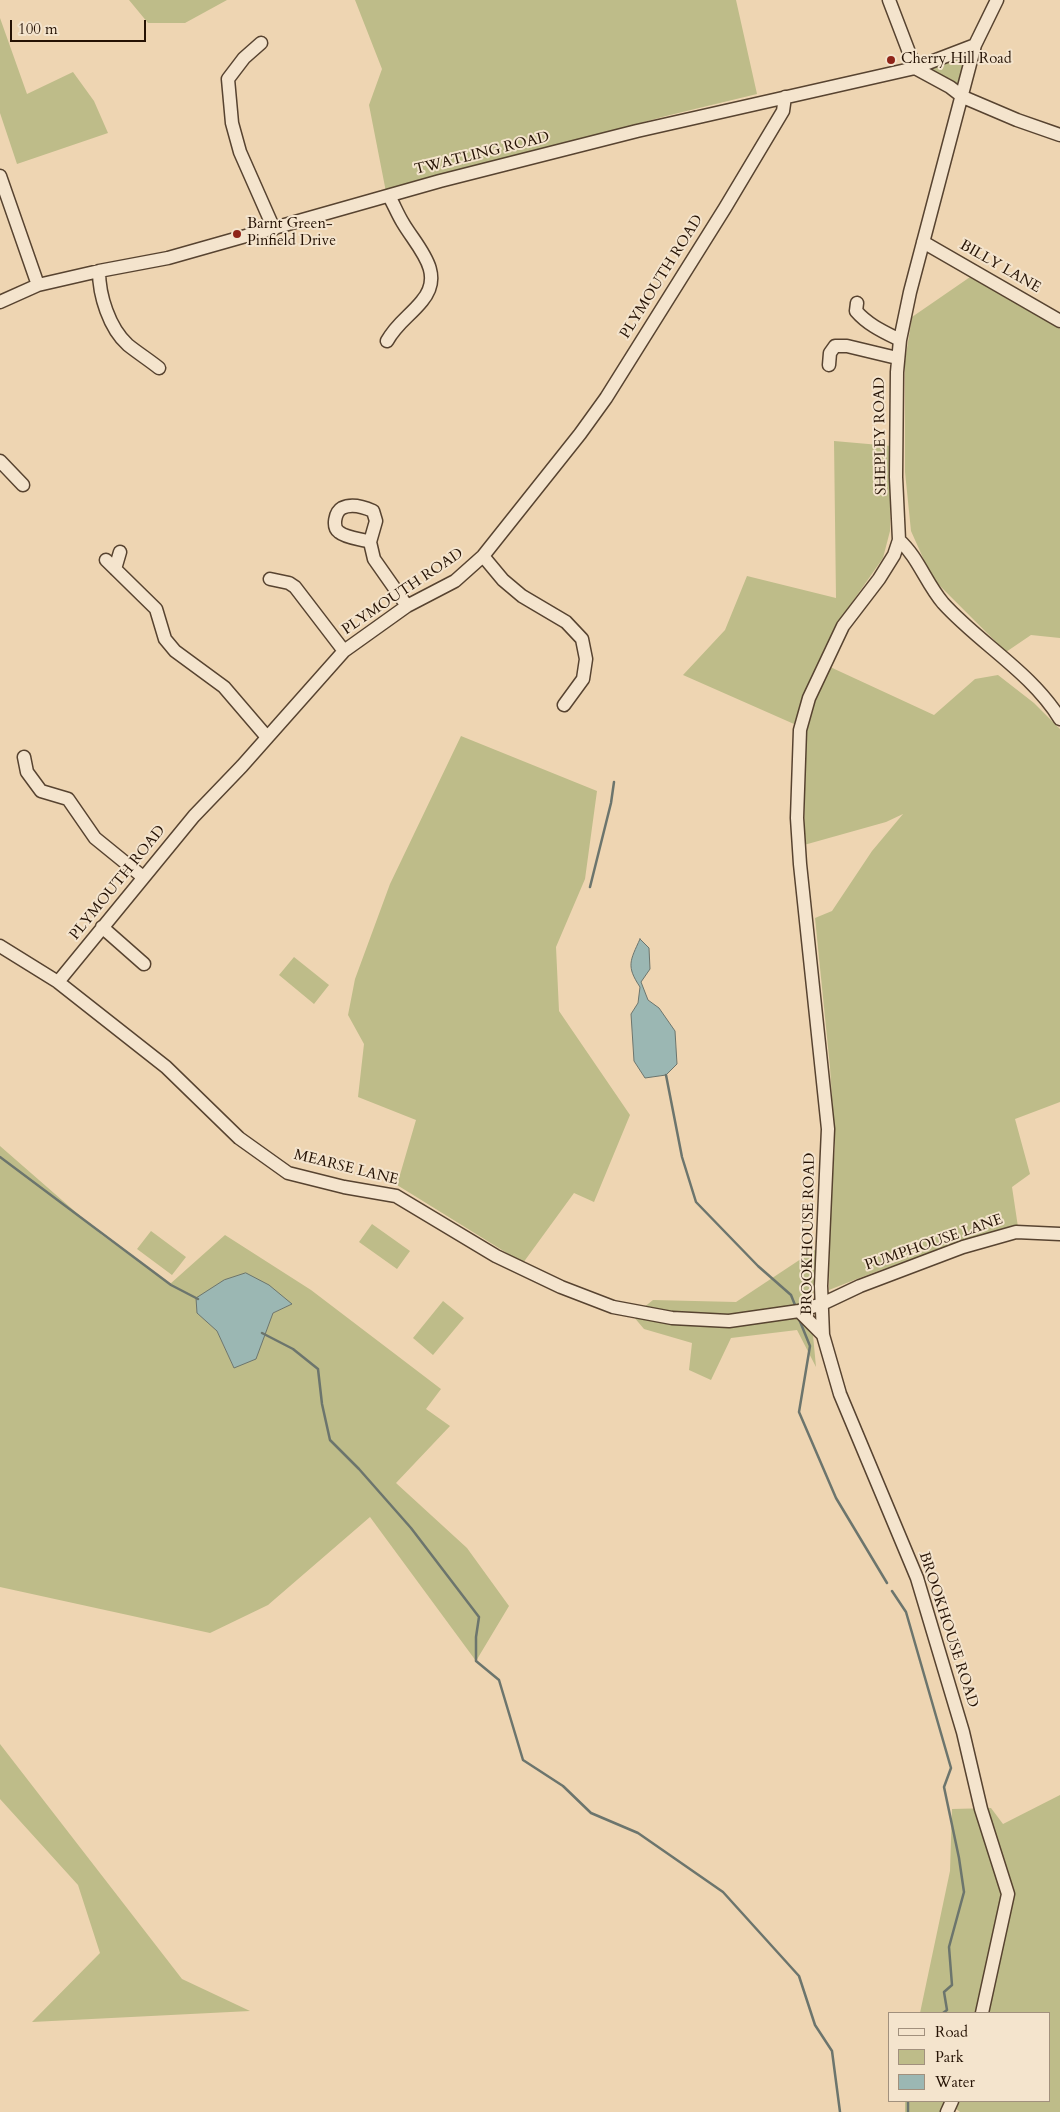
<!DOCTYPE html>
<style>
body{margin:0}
#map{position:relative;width:1060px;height:2112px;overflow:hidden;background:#eed5b2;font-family:Cardo,serif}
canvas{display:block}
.legend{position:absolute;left:888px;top:2012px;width:162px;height:90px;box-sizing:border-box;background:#f4e4cd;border:1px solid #a1907d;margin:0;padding:6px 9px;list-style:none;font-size:15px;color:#251204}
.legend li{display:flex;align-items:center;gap:10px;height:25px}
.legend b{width:25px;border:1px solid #a1907d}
.scale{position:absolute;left:10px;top:20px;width:136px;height:22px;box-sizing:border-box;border:2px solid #251204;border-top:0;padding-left:6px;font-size:15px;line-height:18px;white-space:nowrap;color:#251204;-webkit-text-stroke:4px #f4e4cd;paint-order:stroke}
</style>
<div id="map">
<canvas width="1060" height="2112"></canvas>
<ul class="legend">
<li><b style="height:6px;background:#f4e4cd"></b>Road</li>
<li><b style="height:14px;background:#bebc89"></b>Park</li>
<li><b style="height:14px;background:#9bb7b3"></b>Water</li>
</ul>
<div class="scale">100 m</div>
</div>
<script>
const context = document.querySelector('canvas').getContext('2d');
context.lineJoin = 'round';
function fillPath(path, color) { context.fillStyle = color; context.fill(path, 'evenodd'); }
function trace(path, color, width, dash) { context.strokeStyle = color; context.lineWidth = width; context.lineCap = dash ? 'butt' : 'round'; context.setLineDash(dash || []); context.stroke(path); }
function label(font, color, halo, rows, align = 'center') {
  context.font = font + ' Cardo,serif'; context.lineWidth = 4; context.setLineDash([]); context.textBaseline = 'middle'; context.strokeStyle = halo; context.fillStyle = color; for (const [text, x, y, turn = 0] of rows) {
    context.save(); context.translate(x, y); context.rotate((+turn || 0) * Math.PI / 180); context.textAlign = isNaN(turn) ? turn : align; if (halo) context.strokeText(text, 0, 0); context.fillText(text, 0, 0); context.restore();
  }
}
fillPath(new Path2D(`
 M 129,0 L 227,0 L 185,23 L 148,23 Z
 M 355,0 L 736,0 L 757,94 L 666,116 L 386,192 L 369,105 L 382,69 Z
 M 0,18 L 27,94 L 73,72 L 94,101 L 108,133 L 17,164 L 0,113 Z
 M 965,55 L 967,56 L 959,87 L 930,71 L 932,68 Z
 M 973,275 L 1060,329 L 1060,638 L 1031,635 L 1006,652 L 932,578 L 911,531 L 905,472 L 905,361 L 912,317 Z
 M 834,441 L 891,446 L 890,531 L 883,558 L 853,601 L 825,647 L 794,724 L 683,675 L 725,630 L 747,576 L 836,598 Z
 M 828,666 L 934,715 L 975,679 L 998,675 L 1034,703 L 1060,729 L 1060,1102 L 1015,1119 L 1030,1174 L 1012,1187 L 1018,1227 C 953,1244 891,1265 829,1290 L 830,1207 L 835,1147 L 830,1067 L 815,918 L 832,911 L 872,851 L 903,814 L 886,822 L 804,845 L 806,722 Z
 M 461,736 L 597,791 L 585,879 L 556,947 L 559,1011 L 630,1115 L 594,1202 L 574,1193 L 523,1263 L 397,1185 L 416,1120 L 358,1097 L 364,1044 L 348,1015 L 355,979 L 390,884 Z
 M 294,957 L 329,985 L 314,1004 L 279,975 Z
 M 0,1146 L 102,1235 L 170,1284 L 225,1235 L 311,1290 L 441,1389 L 426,1409 L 450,1426 L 396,1483 L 467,1548 L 509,1606 L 476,1661 L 370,1517 L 268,1605 L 210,1633 L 0,1587 ZM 292,1304 L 273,1313 L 264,1334 L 234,1368 L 217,1331 Z
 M 372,1224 L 410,1251 L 397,1269 L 359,1242 Z
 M 151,1231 L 186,1257 L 172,1275 L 137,1249 Z
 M 816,1249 L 813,1297 L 799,1306 L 800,1314 L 813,1335 L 816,1367 L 797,1330 L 731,1338 L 711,1380 L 689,1370 L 692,1343 L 644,1329 L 633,1316 L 653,1300 L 736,1302 Z
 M 443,1301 L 464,1318 L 433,1355 L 413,1338 Z
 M 0,1744 L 182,1979 L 250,2011 L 32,2022 L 100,1953 L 78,1885 L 0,1799 Z
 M 1060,1795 L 1060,2112 L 960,2112 L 950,2104 L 947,2112 L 905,2112 L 905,2101 L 1049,2101 L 1049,2013 L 920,2013 L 950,1871 L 952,1809 L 991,1808 L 1003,1824 Z`), '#bebc89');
const water = new Path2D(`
 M 640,939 L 649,948 L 650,969 L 641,982 L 648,1000 L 659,1008 L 675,1031 L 677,1064 L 666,1075 L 645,1078 L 634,1061 L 631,1014 L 638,1003 L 640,987 C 626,966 630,961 640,939 Z
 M 246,1273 L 269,1285 L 292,1304 L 273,1313 L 256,1359 L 234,1368 L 217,1331 L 197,1313 L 196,1298 L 224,1280 Z`);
fillPath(water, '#9bb7b3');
trace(water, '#6c756d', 1);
trace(new Path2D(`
 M 590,887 L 611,803 L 614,782
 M 666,1075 L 682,1157 L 696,1202 L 758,1266 L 791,1295 L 795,1305
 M 0,1157 L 171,1285 L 198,1299
 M 799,1319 L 810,1346 L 799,1412 L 836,1498 L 887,1583
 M 262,1333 L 293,1349 L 318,1369 L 322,1404 L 330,1440 L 359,1469 L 411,1528 L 479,1617 L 476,1637 L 476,1661 L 499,1680 L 523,1760 L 563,1786 L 591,1813 L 638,1833 L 723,1892 L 799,1976 L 815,2025 L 832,2051 L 840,2112
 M 892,1591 L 906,1612 L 951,1768 L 944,1787 L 959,1858 L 964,1892 L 949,1947 L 952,1985 L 944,1992 L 947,2010 L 943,2013
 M 908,2101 L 908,2112`), '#6c756d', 2.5);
const minor = new Path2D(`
 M 889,0 L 915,68 L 950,87 L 963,97 L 1017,120 L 1060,135
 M 261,43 L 244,58 L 228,79 L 232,123 L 240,152 L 274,229
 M 0,176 L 38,285
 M 923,242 L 1060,321
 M 99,271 C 99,295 109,328 128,345 C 138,353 149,360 159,368
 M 0,302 L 38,285 L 99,271 L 168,258 L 440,181 L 637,131 L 915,68 L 975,45
 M 857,303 L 856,311 C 868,325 884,332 900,340
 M 387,341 C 397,323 410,316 422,301 C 446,273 417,247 403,223 C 398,215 394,205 389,196
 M 829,365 L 830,353 L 835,346 L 847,346 L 897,358
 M 0,461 L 23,485
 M 899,540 C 918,557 926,583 943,603 C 979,643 1031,672 1060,719
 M 370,542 L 376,521 L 373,511 C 364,507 352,503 342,508 C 335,512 332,527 339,532 C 346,538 361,539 370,542 L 374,559 L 407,606
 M 483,556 L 503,580 L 522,596 L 566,622 L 582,639 L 586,659 L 583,679 L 564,705
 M 106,560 L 156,609 L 165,639 L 175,651 L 224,687 L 266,736
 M 115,569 L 120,552
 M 270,579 L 289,583 L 295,587 L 344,651
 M 24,757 L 27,772 L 41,791 L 68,799 L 95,838 L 143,877
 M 102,927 L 144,964
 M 0,946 L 58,982 L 166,1067 L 239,1138 L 288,1173 L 344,1187 L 396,1196 L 496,1256 L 561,1287 L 613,1307 L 672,1318 L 729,1321 L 799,1311 L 822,1304 L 860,1286 L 963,1247 L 1016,1232 L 1060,1234
 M 58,982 L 194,816 L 242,766 L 344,651 L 407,606 L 455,581 L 483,556 L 580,434 L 606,398 L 725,208 L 783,111 L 785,97
 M 799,1311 L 823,1335
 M 982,2013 L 1008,1894 L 981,1809 L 963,1732 L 917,1578 L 840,1394 L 823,1335 L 821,1286 L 828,1129 L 800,864 L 797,818 L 800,730 L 809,698 L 843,626 L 879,579 L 894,555 L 899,540 L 896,477 L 897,372 L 900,340 L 910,292 L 975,45 L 997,0
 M 947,2112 L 952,2101`);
trace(minor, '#574330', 15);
trace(minor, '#f4e4cd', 12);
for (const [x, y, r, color] of [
 [891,60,5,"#8f2418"],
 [237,234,5,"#8f2418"]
]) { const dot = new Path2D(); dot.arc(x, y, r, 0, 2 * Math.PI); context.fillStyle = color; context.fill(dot); trace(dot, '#f4e4cd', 2); }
label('15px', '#251204', '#f4e4cd', [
 ["Cherry Hill Road",901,60],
 ["Barnt Green-",247,225],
 ["Pinfield Drive",247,242]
], 'left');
label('15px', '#251204', '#f4e4cd', [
 ["TWATLING ROAD",482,154,-14],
 ["BILLY LANE",1000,267,30],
 ["PLYMOUTH ROAD",662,277,-58],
 ["SHEPLEY ROAD",881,436,-91],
 ["PLYMOUTH ROAD",403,592,-34],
 ["PLYMOUTH ROAD",118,883,-51],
 ["MEARSE LANE",346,1168,14],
 ["BROOKHOUSE ROAD",809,1234,-89],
 ["PUMPHOUSE LANE",934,1243,-19],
 ["BROOKHOUSE ROAD",948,1630,72]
]);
</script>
